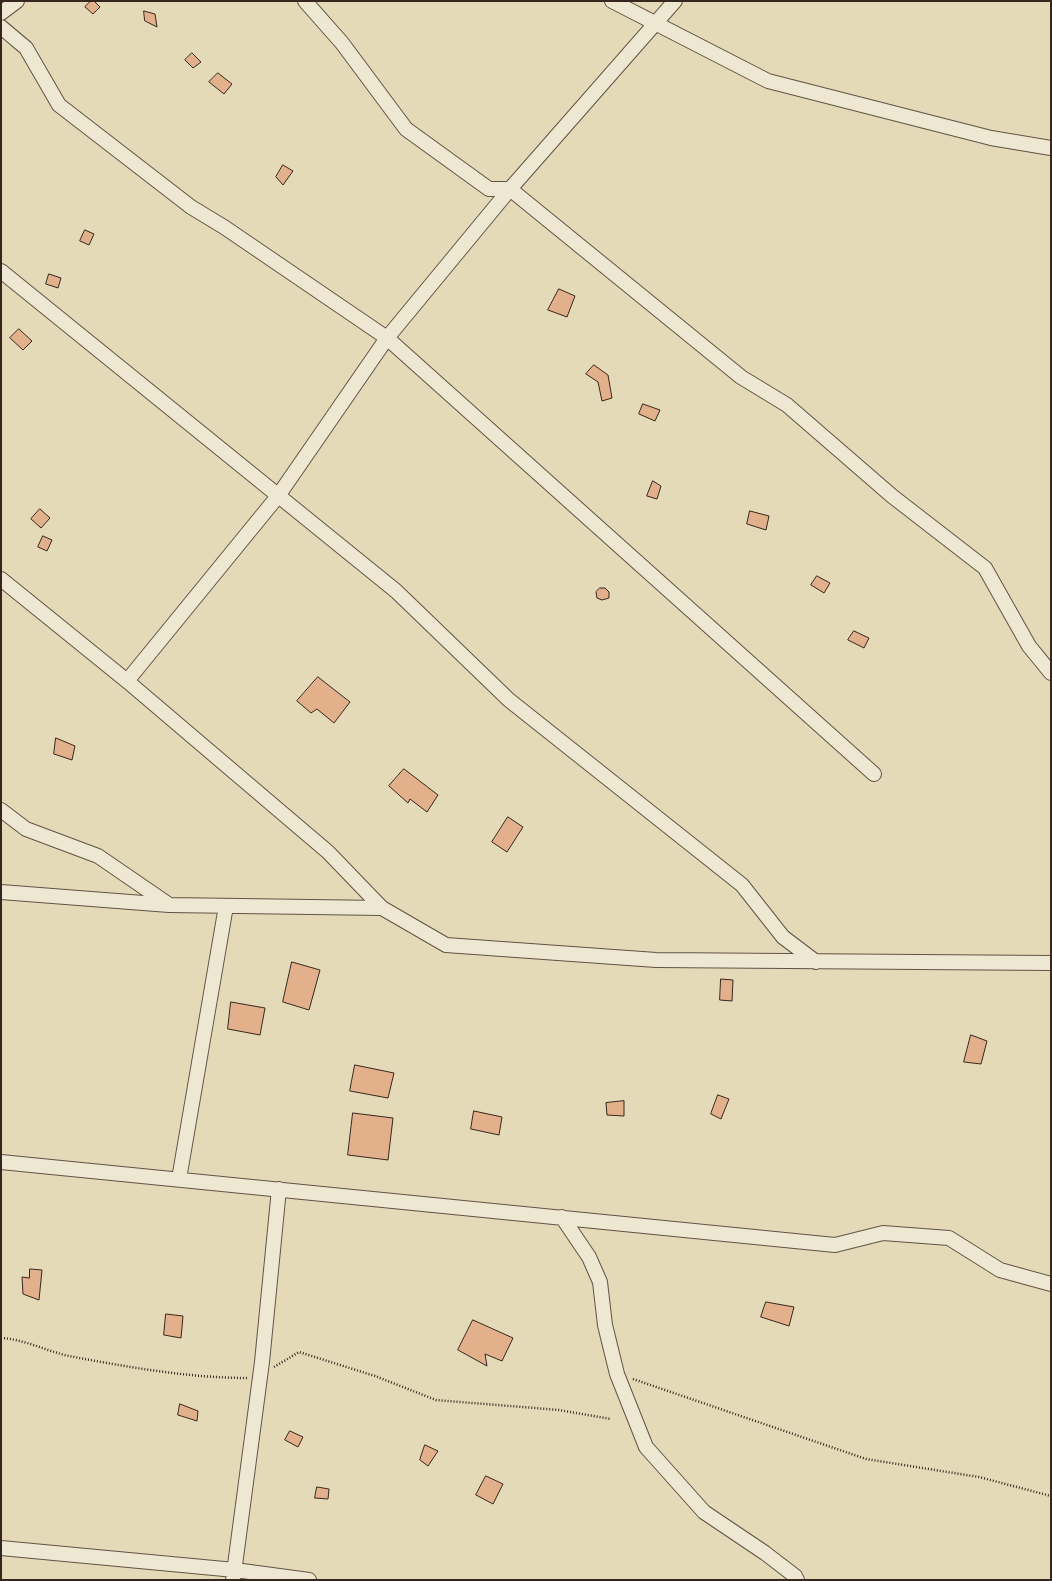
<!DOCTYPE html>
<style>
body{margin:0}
#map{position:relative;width:1052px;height:1581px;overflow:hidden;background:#e5dab8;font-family:"IM FELL English",serif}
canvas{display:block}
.frame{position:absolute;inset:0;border:2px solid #37261e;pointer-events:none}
</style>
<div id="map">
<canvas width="1052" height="1581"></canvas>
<div class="frame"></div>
</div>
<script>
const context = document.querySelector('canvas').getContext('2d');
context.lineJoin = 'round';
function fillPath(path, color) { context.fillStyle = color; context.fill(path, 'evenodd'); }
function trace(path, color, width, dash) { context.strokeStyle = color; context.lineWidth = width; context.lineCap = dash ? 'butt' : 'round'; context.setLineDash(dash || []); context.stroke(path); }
const building = new Path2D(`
 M 91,1 L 94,1 L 100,7 L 93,14 L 85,7 Z
 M 144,11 L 155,14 L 157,27 L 145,21 Z
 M 192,53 L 201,62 L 193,68 L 185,60 Z
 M 218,73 L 232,84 L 224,94 L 209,82 Z
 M 283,165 L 293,171 L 283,185 L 276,177 Z
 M 85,230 L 94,234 L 89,245 L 80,241 Z
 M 49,274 L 61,278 L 58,288 L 46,284 Z
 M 559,289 L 575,296 L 567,317 L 548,310 Z
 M 19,329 L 32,341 L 23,350 L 10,338 Z
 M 594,365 L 608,375 L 612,398 L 602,401 L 598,382 L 586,374 Z
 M 643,404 L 660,410 L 655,421 L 639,414 Z
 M 653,481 L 661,486 L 657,499 L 647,496 Z
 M 40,509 L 50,518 L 41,528 L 31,519 Z
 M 750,511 L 769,516 L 766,530 L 747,524 Z
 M 43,536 L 52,540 L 47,551 L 38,547 Z
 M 817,576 L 830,583 L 824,593 L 811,585 Z
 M 600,588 L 605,588 L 609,592 L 609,598 L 602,600 L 597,598 L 596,592 Z
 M 854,631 L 869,638 L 864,648 L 848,640 Z
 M 318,677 L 350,702 L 334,723 L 317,709 L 311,713 L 297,701 Z
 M 56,738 L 75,746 L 72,760 L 54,754 Z
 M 404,769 L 438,795 L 427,812 L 410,799 L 408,803 L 389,786 Z
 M 508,817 L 523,827 L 507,852 L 492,842 Z
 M 292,962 L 320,970 L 309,1010 L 283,1002 Z
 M 721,979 L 733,980 L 732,1001 L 720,1000 Z
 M 231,1002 L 265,1008 L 260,1035 L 228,1029 Z
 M 971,1035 L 987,1041 L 981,1064 L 964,1062 Z
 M 355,1065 L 394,1073 L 388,1098 L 350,1091 Z
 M 718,1095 L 729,1099 L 721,1119 L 711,1114 Z
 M 624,1101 L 624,1116 L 607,1115 L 606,1103 Z
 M 474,1111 L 502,1117 L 499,1135 L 471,1129 Z
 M 353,1113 L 393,1118 L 388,1160 L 348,1155 Z
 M 30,1269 L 42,1270 L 39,1300 L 23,1294 L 22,1277 L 29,1278 Z
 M 766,1302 L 794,1307 L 789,1326 L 761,1317 Z
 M 166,1314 L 183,1316 L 181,1338 L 164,1335 Z
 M 473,1320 L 513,1338 L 502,1361 L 485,1354 L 487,1366 L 458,1350 Z
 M 180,1404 L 198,1411 L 197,1421 L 178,1415 Z
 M 290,1431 L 303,1437 L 298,1447 L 285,1440 Z
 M 425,1445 L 438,1451 L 428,1466 L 420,1460 Z
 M 486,1476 L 503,1484 L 493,1504 L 476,1495 Z
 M 317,1487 L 329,1489 L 328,1499 L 315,1498 Z`);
fillPath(building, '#e2b18b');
trace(building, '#37261e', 1);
const street = new Path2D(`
 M 305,1 L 342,43 L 406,129 L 489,189 L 510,189 L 741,377 L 787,405 L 892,496 L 985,568 L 1029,646 L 1051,673
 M 612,1 L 768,81 L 991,138 L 1051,148
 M 1,13 L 17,1
 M 1,27 L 26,48 L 59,105 L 191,207 L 224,227 L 387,338 L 874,774
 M 1,271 L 396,591 L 509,700 L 742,885 L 783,937 L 816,962
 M 1,579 L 127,681 L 328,852 L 382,908
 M 127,681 L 278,496 L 387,338 L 510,189 L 675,1
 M 1,810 L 26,829 L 98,856 L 168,904
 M 1,892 L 169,905 L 382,908 L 446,945 L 656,960 L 1051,963
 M 1,1162 L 835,1245 L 883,1233 L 949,1238 L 1000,1270 L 1051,1284
 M 179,1179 L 226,906
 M 562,1217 L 589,1257 L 600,1282 L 605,1325 L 617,1374 L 646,1447 L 704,1512 L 765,1553 L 795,1576 L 797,1580
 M 1,1548 L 235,1570 L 309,1580
 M 233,1580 L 262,1362 L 279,1189`);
trace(street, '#625344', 16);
trace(new Path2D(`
 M 1,1338 C 24,1339 46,1351 69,1356 C 127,1367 189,1378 248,1378
 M 274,1367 L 299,1352 L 375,1376 L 436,1400 L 559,1410 L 611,1419
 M 633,1379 L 866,1459 L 979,1477 L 1051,1496`), '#37261e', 2.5, [1, 2]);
trace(street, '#eee7d1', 14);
</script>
